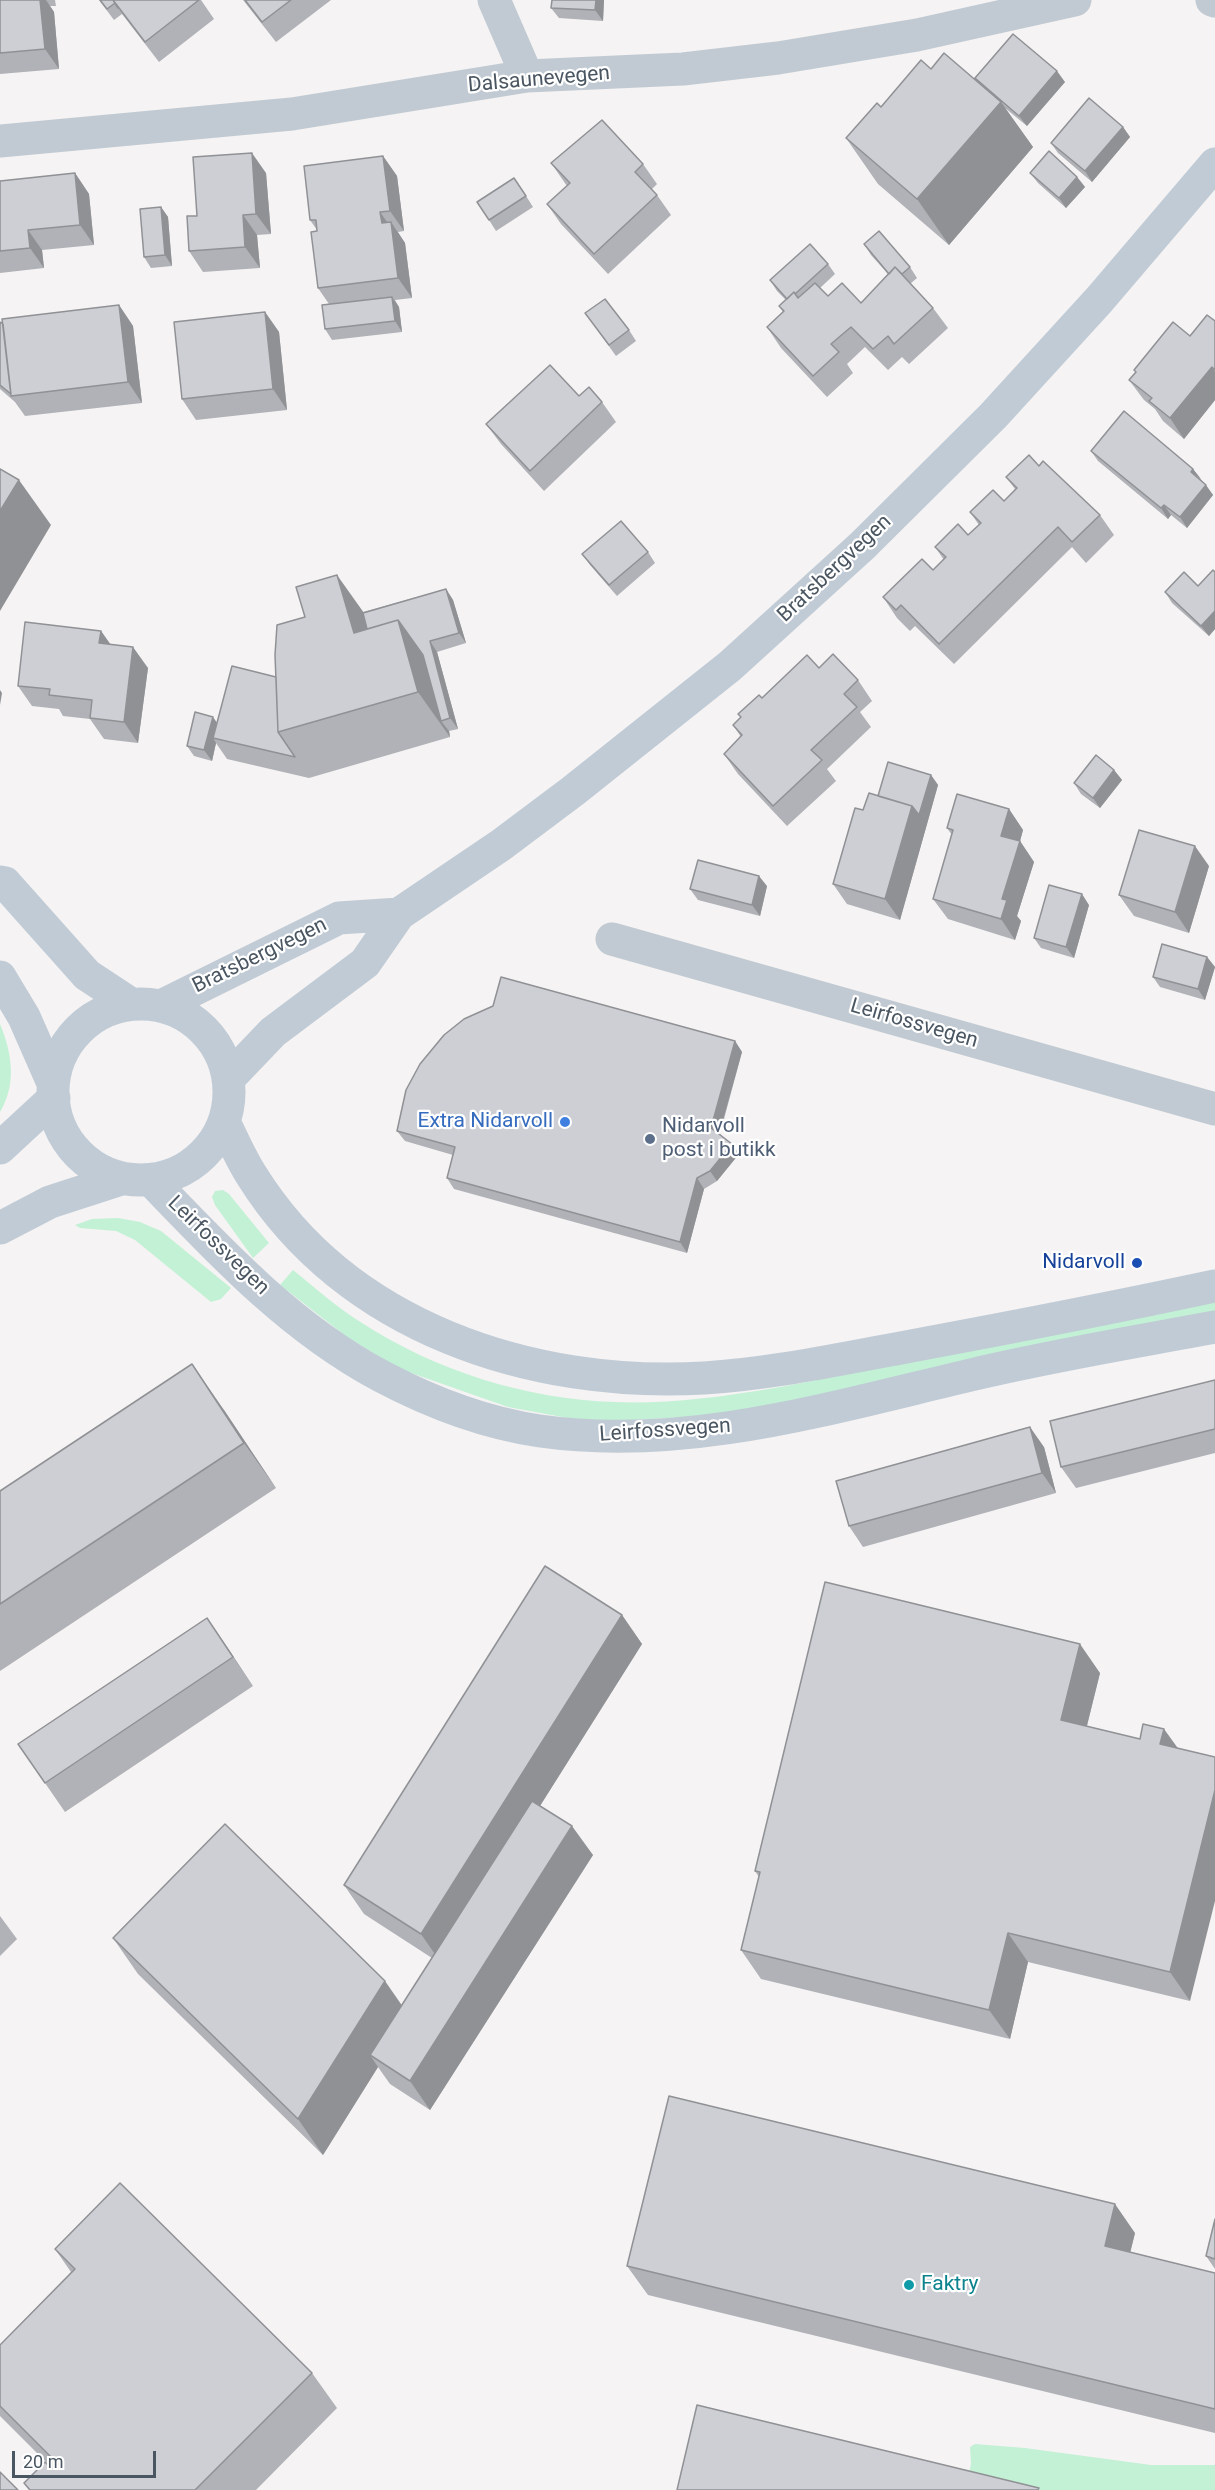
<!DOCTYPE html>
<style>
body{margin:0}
#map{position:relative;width:1215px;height:2490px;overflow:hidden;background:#f5f3f3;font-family:Roboto,sans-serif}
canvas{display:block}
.scale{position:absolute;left:12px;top:2451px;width:144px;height:27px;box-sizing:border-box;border:3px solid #4a5661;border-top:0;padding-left:8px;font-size:18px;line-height:21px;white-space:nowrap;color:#4a5661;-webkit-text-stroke:4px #fff;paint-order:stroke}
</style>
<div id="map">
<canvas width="1215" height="2490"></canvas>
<div class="scale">20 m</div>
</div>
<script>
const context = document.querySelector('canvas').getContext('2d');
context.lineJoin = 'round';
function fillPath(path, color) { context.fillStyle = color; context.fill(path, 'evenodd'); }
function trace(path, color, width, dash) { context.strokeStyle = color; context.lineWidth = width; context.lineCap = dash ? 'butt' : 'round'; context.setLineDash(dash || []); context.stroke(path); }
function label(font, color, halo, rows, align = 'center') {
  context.font = font + ' Roboto,sans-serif'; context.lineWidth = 4.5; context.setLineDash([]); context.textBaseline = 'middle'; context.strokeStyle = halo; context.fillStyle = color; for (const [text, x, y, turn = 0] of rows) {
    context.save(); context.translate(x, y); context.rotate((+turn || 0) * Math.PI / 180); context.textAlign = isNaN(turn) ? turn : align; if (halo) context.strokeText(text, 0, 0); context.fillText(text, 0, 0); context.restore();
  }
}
fillPath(new Path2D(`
 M 0,1024 C 12,1053 17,1084 0,1112 Z
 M 223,1190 L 229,1194 L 269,1243 L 253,1258 L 215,1205 L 212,1197 L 215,1191 Z
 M 118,1218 L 140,1222 L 161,1231 L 231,1288 L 221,1299 L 211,1302 L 135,1240 L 116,1231 L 80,1228 L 75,1225 L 92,1219 Z
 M 293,1270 C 315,1288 338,1308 362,1323 C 436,1371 526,1399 614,1402 C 705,1406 811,1381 901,1363 C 1006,1343 1110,1322 1215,1301 L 1215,1315 L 726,1415 L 611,1421 L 568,1418 L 508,1407 L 397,1368 L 347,1337 L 280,1285 Z
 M 975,2444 L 1025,2448 L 1151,2465 L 1215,2465 L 1215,2490 L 965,2490 L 971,2464 L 970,2447 Z`), '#c3f1d5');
trace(new Path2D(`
 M 494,0 L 527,76
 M 1212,0 L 1215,1
 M 0,141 L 292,114 L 527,76 L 683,69 L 778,58 L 917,35 L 1075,0
 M 612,939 L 1215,1109`), '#c1cad2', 33);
trace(new Path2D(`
 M 0,882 L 5,883 L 87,975 L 131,1004
 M 0,977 L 24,1017 L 53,1083
 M53 1092a88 88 0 1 1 176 0a88 88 0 1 1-176 0Z
 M 161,1006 L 339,918 L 399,914
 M 229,1078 L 273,1032 L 365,963 L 399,914 L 501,845 L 573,791 L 730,666 L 862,546 L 993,416 L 1099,300 L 1215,164
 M 224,1122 C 233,1140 241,1159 252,1176 C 347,1328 532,1388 704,1378 C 771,1374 839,1359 906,1347 C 1009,1328 1112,1308 1215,1286
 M 0,1148 L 54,1098
 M 152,1181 C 221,1253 291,1328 381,1376 C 430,1402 485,1423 540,1431 C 687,1452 833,1407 975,1374 C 1055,1355 1135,1342 1215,1327
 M 0,1228 L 50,1202 L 121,1179`), '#c1cbd6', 33);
fillPath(new Path2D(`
 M 0,0 L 55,0 L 56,6 L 50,6 L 54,12 L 59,69 L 0,74 Z
 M 99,0 L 201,0 L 214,19 L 159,62 L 122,14 L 114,20 Z
 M 243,0 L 331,0 L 276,42 Z
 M 552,0 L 604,0 L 603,21 L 559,18 L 551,8 Z
 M 931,69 L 977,82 L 975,78 L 1065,82 L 1027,126 L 1005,108 L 1033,147 L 949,245 L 878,184 L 846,138 L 881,107 Z
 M 1123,127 L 1130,137 L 1092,182 L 1058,153 L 1051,143 Z
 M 383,156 L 397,176 L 404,231 L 398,232 L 405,243 L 412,298 L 395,300 L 399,307 L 402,332 L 332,340 L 325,329 L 329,304 L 318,288 L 317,230 L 310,220 Z
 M 551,163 L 643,164 L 657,184 L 651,190 L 657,195 L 671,215 L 608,274 L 561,224 L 547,204 L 567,186 Z
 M 75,173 L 89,194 L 94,245 L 42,250 L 44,268 L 0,273 L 0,181 Z
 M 266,173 L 271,234 L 257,235 L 260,268 L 203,272 L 189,251 Z
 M 1030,173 L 1077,177 L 1085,187 L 1066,208 L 1038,183 Z
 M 521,188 L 533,207 L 496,231 L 489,220 Z
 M 161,207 L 168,217 L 172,266 L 151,268 L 144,257 Z
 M 864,244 L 910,267 L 917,278 L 910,284 L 933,308 L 948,328 L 909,364 L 902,357 L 888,370 L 865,347 L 847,364 L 853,373 L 827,397 L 781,348 L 767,327 L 783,312 L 779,306 L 786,300 L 777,291 L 770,280 L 828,264 L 835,274 L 820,288 L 828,296 L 861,303 L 888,274 L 871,255 Z
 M 119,305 L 133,326 L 142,403 L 25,416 L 15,402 L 0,389 L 0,322 L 3,324 Z
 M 265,312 L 279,332 L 287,410 L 196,420 L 182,399 Z
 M 1215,321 L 1215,400 L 1184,439 L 1163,421 L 1155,409 L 1144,400 L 1129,380 L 1136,372 L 1134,370 Z
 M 593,324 L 629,330 L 636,341 L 616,356 Z
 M 579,396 L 602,402 L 616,422 L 544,491 L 501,444 L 486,424 Z
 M 1091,451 L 1193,469 L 1213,495 L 1187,528 L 1171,515 L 1168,519 L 1098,461 Z
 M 1039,466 L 1100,515 L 1114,535 L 1086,563 L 1072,547 L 954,664 L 915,626 L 910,631 L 897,618 L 883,597 L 933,570 L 944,560 L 935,547 L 968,535 L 979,525 L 970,512 L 1004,501 L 1015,489 L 1006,477 Z
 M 648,552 L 655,563 L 617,596 L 590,565 L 582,554 Z
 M 1215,572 L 1215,629 L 1209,636 L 1172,603 L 1165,592 L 1198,586 Z
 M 446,589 L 453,600 L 466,643 L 437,652 L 458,729 L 449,731 L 450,737 L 309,778 L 227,759 L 216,743 L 212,761 L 194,756 L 187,746 L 276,677 L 363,612 Z
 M 101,631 L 111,645 L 148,668 L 138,743 L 104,739 L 90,719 L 63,716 L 59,709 L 32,706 L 18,686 Z
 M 819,668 L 858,680 L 872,701 L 860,712 L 871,727 L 827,769 L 836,781 L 787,826 L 738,774 L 724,754 L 741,737 L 733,725 L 762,698 Z
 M 1114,770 L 1122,780 L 1100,808 L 1081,794 L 1074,783 Z
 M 931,775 L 938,785 L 900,920 L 847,904 L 833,884 L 878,796 Z
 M 1009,809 L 1023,830 L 1020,841 L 1034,862 L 1017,916 L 1021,921 L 1015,940 L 948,919 L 933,899 L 952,835 L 947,828 Z
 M 1209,866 L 1189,933 L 1134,916 L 1119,895 Z
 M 767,886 L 760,916 L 698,900 L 690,889 Z
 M 1089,905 L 1074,958 L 1041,948 L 1034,938 Z
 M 1207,957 L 1215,967 L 1205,1000 L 1160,987 L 1153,977 Z
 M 735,1041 L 742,1052 L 720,1134 L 732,1144 L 739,1154 L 717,1181 L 704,1189 L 687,1253 L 454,1189 L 447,1178 L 453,1155 L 405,1141 L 397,1131 Z
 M 1215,1380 L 1215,1453 L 1076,1488 L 1061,1467 Z
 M 224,1410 L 276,1488 L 0,1671 L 0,1491 Z
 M 1044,1447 L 1056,1493 L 863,1547 L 849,1526 Z
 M 622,1615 L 642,1644 L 540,1806 L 593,1855 L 430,2110 L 390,2084 L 378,2067 L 323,2155 L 138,1974 L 113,1938 L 402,2005 L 432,1958 L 364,1914 L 344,1885 Z
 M 207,1618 L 253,1686 L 65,1812 L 45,1783 Z
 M 1100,1673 L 1087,1726 L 1190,2001 L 1028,1962 L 1010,2039 L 761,1979 L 741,1950 L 759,1877 L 755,1871 Z
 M 0,1916 L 17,1939 L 0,1956 Z
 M 1215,2219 L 1215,2269 L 1206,2256 Z
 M 1135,2233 L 1130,2252 L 1215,2273 L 1215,2433 L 648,2295 L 627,2266 Z
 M 55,2249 L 312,2373 L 337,2408 L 256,2490 L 29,2490 L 24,2483 L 52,2468 L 0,2416 L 0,2345 L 71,2272 Z`), '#b0b2b7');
fillPath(new Path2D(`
 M 40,0 L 46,0 L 54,12 L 59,69 L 45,49 Z
 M 596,0 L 604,0 L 603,21 L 595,10 Z
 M 1057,71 L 1065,82 L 1027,126 L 1019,116 Z
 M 1001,102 L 1033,147 L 949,245 L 917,199 Z
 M 1123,127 L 1130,137 L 1092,182 L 1085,171 Z
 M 252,153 L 266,173 L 271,234 L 256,214 Z
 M 383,156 L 397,176 L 404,231 L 390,211 Z
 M 75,173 L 89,194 L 94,245 L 80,225 Z
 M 1077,177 L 1085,187 L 1066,208 L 1059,198 Z
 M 161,207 L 168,217 L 172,266 L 165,255 Z
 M 380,212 L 392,229 L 391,222 L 405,243 L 412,298 L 398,278 L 382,223 Z
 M 243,215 L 257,235 L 260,268 L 245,247 Z
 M 28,230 L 42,250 L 44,268 L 30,248 Z
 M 392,297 L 399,307 L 402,332 L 395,321 Z
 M 119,305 L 133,326 L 142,403 L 128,382 Z
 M 265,312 L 279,332 L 287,410 L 273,389 Z
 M 1212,367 L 1215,372 L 1215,400 L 1184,439 L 1170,418 Z
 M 1193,469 L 1201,479 L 1191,472 Z
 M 19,480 L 51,525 L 0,611 L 0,511 Z
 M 1206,485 L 1213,495 L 1187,528 L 1180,517 Z
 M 1164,505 L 1171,515 L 1168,519 L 1161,508 Z
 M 337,575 L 369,620 L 382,667 L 354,633 Z
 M 446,589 L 453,600 L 466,643 L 459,633 Z
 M 1215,611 L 1215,629 L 1209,636 L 1201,626 Z
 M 398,620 L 430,665 L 441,721 L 449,731 L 450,737 L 418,692 Z
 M 101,631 L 115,651 L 99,643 Z
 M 430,641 L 437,652 L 458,729 L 450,718 Z
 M 133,647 L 148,668 L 138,743 L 124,722 Z
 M 0,690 L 2,693 L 0,705 Z
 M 213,717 L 220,727 L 213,738 L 216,743 L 212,761 L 204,750 Z
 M 1114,770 L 1122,780 L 1100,808 L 1093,798 Z
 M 931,775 L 938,785 L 900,920 L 885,899 L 912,806 Z
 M 1009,809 L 1023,830 L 1020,841 L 1034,862 L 1017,916 L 1021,921 L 1015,940 L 1001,919 L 1002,899 L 1001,836 Z
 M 1195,846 L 1209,866 L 1189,933 L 1175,912 Z
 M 759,876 L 767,886 L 760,916 L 752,905 Z
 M 1082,894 L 1089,905 L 1074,958 L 1066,947 Z
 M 1207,957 L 1215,967 L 1205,1000 L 1198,989 Z
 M 735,1041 L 742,1052 L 718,1138 L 711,1128 Z
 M 732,1144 L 739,1154 L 717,1181 L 710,1171 Z
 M 697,1178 L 704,1189 L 687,1253 L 680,1242 Z
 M 192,1364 L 224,1410 L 276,1488 L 244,1443 Z
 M 1030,1427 L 1044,1447 L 1056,1493 L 1042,1473 Z
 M 622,1615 L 642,1644 L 441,1963 L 421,1934 Z
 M 207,1618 L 227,1647 L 253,1686 L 233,1657 Z
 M 1080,1644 L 1100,1673 L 1081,1749 L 1061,1720 Z
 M 1164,1729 L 1185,1758 L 1160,1744 Z
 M 1215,1790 L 1215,1901 L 1190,2001 L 1170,1972 Z
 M 572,1826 L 593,1855 L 430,2110 L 410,2081 Z
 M 1008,1933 L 1028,1962 L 1010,2039 L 989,2010 Z
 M 385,1981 L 410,2017 L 370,2055 L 378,2067 L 323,2155 L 298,2119 Z
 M 1115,2204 L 1135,2233 L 1125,2274 L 1105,2246 Z`), '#909195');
const building = new Path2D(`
 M 0,0 L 40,0 L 45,49 L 0,53 Z
 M 100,0 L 113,0 L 118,8 L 115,3 L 107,9 Z
 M 113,0 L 199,0 L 145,42 Z
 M 245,0 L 291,0 L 262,22 Z
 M 552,0 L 596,0 L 595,10 L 551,8 Z
 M 1013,34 L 1057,71 L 1019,116 L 975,78 Z
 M 944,53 L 1001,102 L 917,199 L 846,138 L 877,103 L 881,107 L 921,60 L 931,69 Z
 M 1089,98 L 1123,127 L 1085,171 L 1051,143 Z
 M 602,120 L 643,164 L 635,172 L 657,195 L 594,254 L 547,204 L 570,183 L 551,163 Z
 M 1049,151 L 1077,177 L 1059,198 L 1030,173 Z
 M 252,153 L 256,214 L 243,215 L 245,247 L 189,251 L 187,216 L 197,216 L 193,157 Z
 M 383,156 L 390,211 L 380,212 L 382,223 L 391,222 L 398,278 L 318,288 L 311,232 L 317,231 L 316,220 L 310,220 L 304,166 Z
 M 75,173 L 80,225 L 28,230 L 30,248 L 0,251 L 0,181 Z
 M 514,178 L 526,196 L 489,220 L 477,202 Z
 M 161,207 L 165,255 L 144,257 L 140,209 Z
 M 879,231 L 910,267 L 902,274 L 895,267 L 889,274 L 864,244 Z
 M 810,244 L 828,264 L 795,294 L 794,292 L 787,299 L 770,280 Z
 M 895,267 L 933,308 L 894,344 L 888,336 L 873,349 L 851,327 L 831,344 L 839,352 L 813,376 L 767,327 L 784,311 L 779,306 L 794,292 L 798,298 L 815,283 L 828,296 L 842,283 L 861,303 Z
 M 392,297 L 395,321 L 325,329 L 322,305 Z
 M 605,299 L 629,330 L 609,345 L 585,313 Z
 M 119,305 L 128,382 L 11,396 L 2,319 Z
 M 265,312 L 273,389 L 182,399 L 174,322 Z
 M 1207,315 L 1215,321 L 1215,370 L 1212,367 L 1170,418 L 1149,401 L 1152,398 L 1129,380 L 1136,372 L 1134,370 L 1173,322 L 1190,336 Z
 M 0,322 L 3,324 L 11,394 L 0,385 Z
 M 550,365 L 579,396 L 589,387 L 602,402 L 530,471 L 486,424 Z
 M 1124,411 L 1193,469 L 1191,472 L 1206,485 L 1180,517 L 1164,505 L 1161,508 L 1091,451 Z
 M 1029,455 L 1039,466 L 1043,461 L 1100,515 L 1072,542 L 1058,527 L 939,644 L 901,605 L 896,610 L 883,597 L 922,559 L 933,570 L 946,557 L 935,547 L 958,524 L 968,535 L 981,523 L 970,512 L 993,490 L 1004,501 L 1017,488 L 1006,477 Z
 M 0,469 L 19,480 L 0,511 Z
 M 621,521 L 648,552 L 609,585 L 582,554 Z
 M 1213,570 L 1215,572 L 1215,611 L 1201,626 L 1165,592 L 1184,572 L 1198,586 Z
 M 337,575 L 354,633 L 398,620 L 418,692 L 278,732 L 275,655 L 277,625 L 305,617 L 296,587 Z
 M 446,589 L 459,633 L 430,641 L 450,718 L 441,721 L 423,655 L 398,620 L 367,629 L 363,613 Z
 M 25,622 L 101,631 L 99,643 L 133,647 L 124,722 L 90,718 L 92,700 L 49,695 L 50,689 L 18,686 Z
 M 833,654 L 858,680 L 844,694 L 857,707 L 811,750 L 822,760 L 773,806 L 724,754 L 742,735 L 733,725 L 741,717 L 738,714 L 759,695 L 762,698 L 807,655 L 819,668 Z
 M 232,666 L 276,677 L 278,732 L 295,757 L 213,738 Z
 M 195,712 L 213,717 L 204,750 L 187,746 Z
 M 1096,755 L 1114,770 L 1093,798 L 1074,783 Z
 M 888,762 L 931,775 L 919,815 L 912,806 L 878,796 Z
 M 869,793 L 912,806 L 885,899 L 833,884 L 855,808 L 863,810 Z
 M 957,794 L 1009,809 L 1001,836 L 1020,841 L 1002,899 L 1007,900 L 1001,919 L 933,899 L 953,830 L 947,828 Z
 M 1139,830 L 1195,846 L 1175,912 L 1119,895 Z
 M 698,860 L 759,876 L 752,905 L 690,889 Z
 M 1049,885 L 1082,894 L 1066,947 L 1034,938 Z
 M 1162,944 L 1207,957 L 1198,989 L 1153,977 Z
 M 501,977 L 735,1041 L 711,1128 L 732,1144 L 710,1171 L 697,1178 L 680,1242 L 447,1178 L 455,1147 L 397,1131 L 406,1090 L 420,1064 L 444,1035 L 464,1019 L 493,1006 Z
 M 192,1364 L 244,1443 L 0,1604 L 0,1491 Z
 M 1215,1380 L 1215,1429 L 1061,1467 L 1050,1421 Z
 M 1030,1427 L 1042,1473 L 849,1526 L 836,1481 Z
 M 545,1566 L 622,1615 L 421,1934 L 344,1885 Z
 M 825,1582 L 1080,1644 L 1061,1720 L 1140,1739 L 1143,1724 L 1164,1729 L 1160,1744 L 1215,1757 L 1215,1790 L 1170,1972 L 1008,1933 L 989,2010 L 741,1950 L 760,1872 L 755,1871 Z
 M 207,1618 L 233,1657 L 45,1783 L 18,1744 Z
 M 532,1801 L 572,1826 L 410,2081 L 370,2055 Z
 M 225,1824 L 385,1981 L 298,2119 L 113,1938 Z
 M 669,2096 L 1115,2204 L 1105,2246 L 1215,2273 L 1215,2409 L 627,2266 Z
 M 120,2183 L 312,2373 L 195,2490 L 30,2490 L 24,2483 L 45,2462 L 52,2469 L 57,2463 L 0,2406 L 0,2345 L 75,2269 L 55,2249 Z
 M 1215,2219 L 1215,2259 L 1206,2256 Z
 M 697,2405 L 1039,2488 L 1038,2490 L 677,2490 Z
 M 0,2472 L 18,2490 L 0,2490 Z`);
fillPath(building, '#cdcfd5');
trace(building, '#909195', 1.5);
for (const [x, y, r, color] of [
 [565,1122,6,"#3f7fe0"],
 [650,1139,6,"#5c6f8a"],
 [1137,1263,6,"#1a4fb4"],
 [909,2285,6,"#0f9aa8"]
]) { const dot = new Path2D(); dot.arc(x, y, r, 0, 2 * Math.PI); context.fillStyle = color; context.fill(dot); trace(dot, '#fff', 2); }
label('21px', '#4a5661', '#fff', [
 ["Dalsaunevegen",539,80,-5],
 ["Bratsbergvegen",835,569,-43],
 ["Bratsbergvegen",260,956,-26],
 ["Leirfossvegen",914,1024,16],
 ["Leirfossvegen",218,1246,44],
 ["Leirfossvegen",665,1431,-4]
]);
label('21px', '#366cbe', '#fff', [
 ["Extra Nidarvoll",553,1122]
], 'right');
label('21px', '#4e5e75', '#fff', [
 ["Nidarvoll",662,1127],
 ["post i butikk",662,1151]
], 'left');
label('21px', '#164399', '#fff', [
 ["Nidarvoll",1125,1263]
], 'right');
label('21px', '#0d838f', '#fff', [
 ["Faktry",921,2285]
], 'left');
</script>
